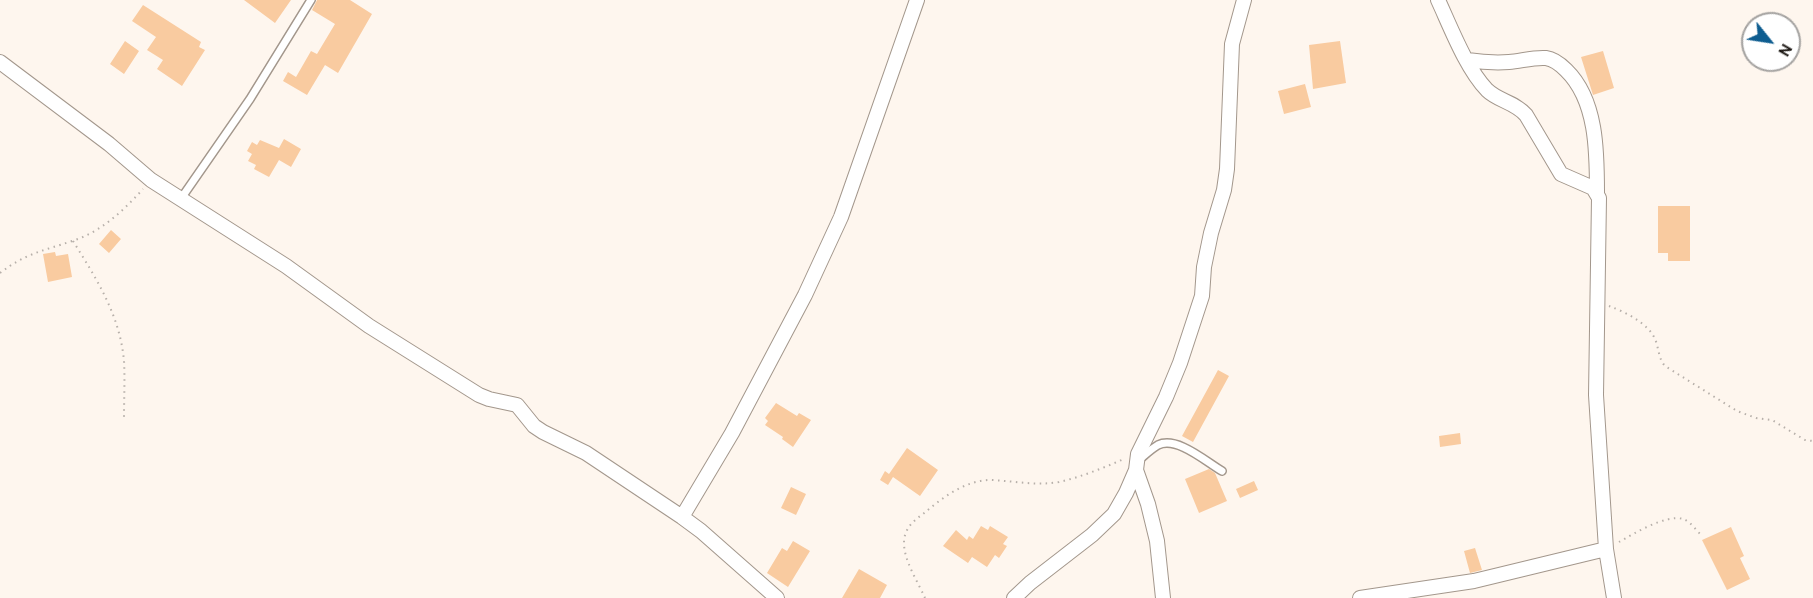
<!DOCTYPE html>
<style>
body{margin:0}
#map{position:relative;width:1813px;height:598px;overflow:hidden;background:#fef6ee;font-family:Cabin,sans-serif}
canvas{display:block}
.north{position:absolute;left:1741px;top:12px;width:60px;height:60px;box-sizing:border-box;background:#fff;border:2px solid #a4a2a0;border-radius:50%;rotate:120deg;font-size:16px;font-weight:700;line-height:24px;text-align:center;color:#1b1612}
.north::after{content:'';display:block;margin:auto;width:21px;height:27px;background:#0e5d90;clip-path:polygon(50% 0,100% 100%,50% 72%,0 100%)}
</style>
<div id="map">
<canvas width="1813" height="598"></canvas>
<div class="north">N</div>
</div>
<script>
const context = document.querySelector('canvas').getContext('2d');
context.lineJoin = 'round';
function fillPath(path, color) { context.fillStyle = color; context.fill(path, 'evenodd'); }
function trace(path, color, width, dash) { context.strokeStyle = color; context.lineWidth = width; context.lineCap = dash ? 'butt' : 'round'; context.setLineDash(dash || []); context.stroke(path); }
fillPath(new Path2D(`
 M 244,0 L 291,0 L 275,23 Z
 M 317,0 L 350,0 L 372,14 L 338,73 L 325,65 L 307,95 L 283,81 L 288,72 L 296,77 L 311,51 L 317,54 L 335,24 L 312,10 Z
 M 143,5 L 201,42 L 199,47 L 205,50 L 182,86 L 157,69 L 163,60 L 147,50 L 156,37 L 132,21 Z
 M 125,41 L 139,51 L 124,74 L 110,64 Z
 M 1340,41 L 1346,83 L 1313,89 L 1309,45 Z
 M 1603,51 L 1614,88 L 1593,95 L 1581,57 Z
 M 1305,84 L 1311,107 L 1284,114 L 1278,91 Z
 M 284,139 L 301,149 L 291,167 L 279,160 L 269,177 L 254,169 L 256,165 L 248,161 L 252,154 L 247,151 L 252,142 L 257,145 L 260,140 L 279,148 Z
 M 1658,206 L 1690,206 L 1690,261 L 1668,261 L 1668,253 L 1658,253 Z
 M 111,230 L 121,239 L 109,253 L 99,244 Z
 M 55,252 L 56,256 L 68,254 L 72,277 L 48,282 L 43,254 Z
 M 1218,370 L 1229,376 L 1193,442 L 1182,436 Z
 M 776,403 L 797,416 L 799,413 L 811,420 L 793,447 L 782,439 L 783,437 L 765,425 L 768,421 L 765,418 Z
 M 1460,433 L 1461,444 L 1440,447 L 1439,436 Z
 M 907,448 L 938,470 L 920,496 L 893,477 L 888,485 L 880,480 L 885,471 L 889,474 Z
 M 1209,469 L 1215,473 L 1227,501 L 1199,513 L 1185,479 Z
 M 1254,481 L 1258,490 L 1240,498 L 1236,489 Z
 M 791,487 L 806,494 L 796,515 L 781,508 Z
 M 981,526 L 988,530 L 990,526 L 1008,537 L 1003,544 L 1007,546 L 999,558 L 995,555 L 987,567 L 972,557 L 968,563 L 943,546 L 956,530 L 967,540 L 969,536 L 973,539 Z
 M 1731,527 L 1744,556 L 1740,558 L 1750,579 L 1727,590 L 1702,540 Z
 M 793,541 L 810,551 L 788,587 L 767,573 L 782,548 L 787,551 Z
 M 1475,548 L 1482,570 L 1470,573 L 1464,551 Z
 M 859,569 L 887,585 L 880,598 L 842,598 Z`), '#f9cba0');
const service = new Path2D(`
 M 180,200 L 250,99 L 311,0
 M 1139,460 C 1145,455 1151,449 1158,445 C 1177,436 1205,461 1222,471`);
const minor = new Path2D(`
 M 1438,0 C 1451,28 1466,68 1487,90 C 1498,101 1515,102 1526,115 L 1561,174 L 1593,188 L 1599,198 L 1596,395 L 1606,549 L 1614,598
 M 1467,60 C 1481,62 1495,63 1509,62 C 1521,61 1534,57 1546,58 C 1554,59 1560,64 1566,70 C 1597,100 1597,152 1597,193
 M 0,62 L 109,144 L 151,180 L 286,266 L 369,326 L 479,395 L 489,399 L 517,405 L 534,426 L 543,432 L 586,453 L 682,517 L 701,531 L 777,598
 M 1136,470 L 1148,504 L 1157,541 L 1163,598
 M 682,517 L 732,433 L 805,295 L 841,217 L 917,0
 M 1014,598 L 1030,583 L 1092,535 L 1114,514 L 1126,493 L 1136,470 L 1138,454 L 1166,397 L 1180,363 L 1202,296 L 1204,267 L 1211,233 L 1224,190 L 1227,169 L 1232,44 L 1244,0
 M 1360,598 L 1474,581 L 1606,549`);
trace(service, '#a3978c', 10);
trace(minor, '#a3978c', 16);
trace(new Path2D(`
 M 73,241 C 96,278 120,315 124,361 C 125,379 124,398 124,417
 M 0,273 C 26,253 43,251 72,241 C 101,232 123,211 143,189
 M 1609,306 C 1625,312 1648,323 1655,339 C 1659,348 1658,358 1665,366 L 1737,411 L 1756,418 L 1772,420 L 1805,440 L 1813,441
 M 1619,542 C 1633,534 1666,514 1683,519 C 1690,521 1696,530 1701,535
 M 925,598 C 918,582 904,561 904,543 C 904,529 913,521 923,514 C 942,498 965,480 991,480 C 1015,481 1035,486 1059,482 C 1081,477 1103,468 1124,459`), '#b7b0aa', 2, [1.5, 4.5]);
trace(service, '#fff', 7);
trace(minor, '#fff', 14);
</script>
